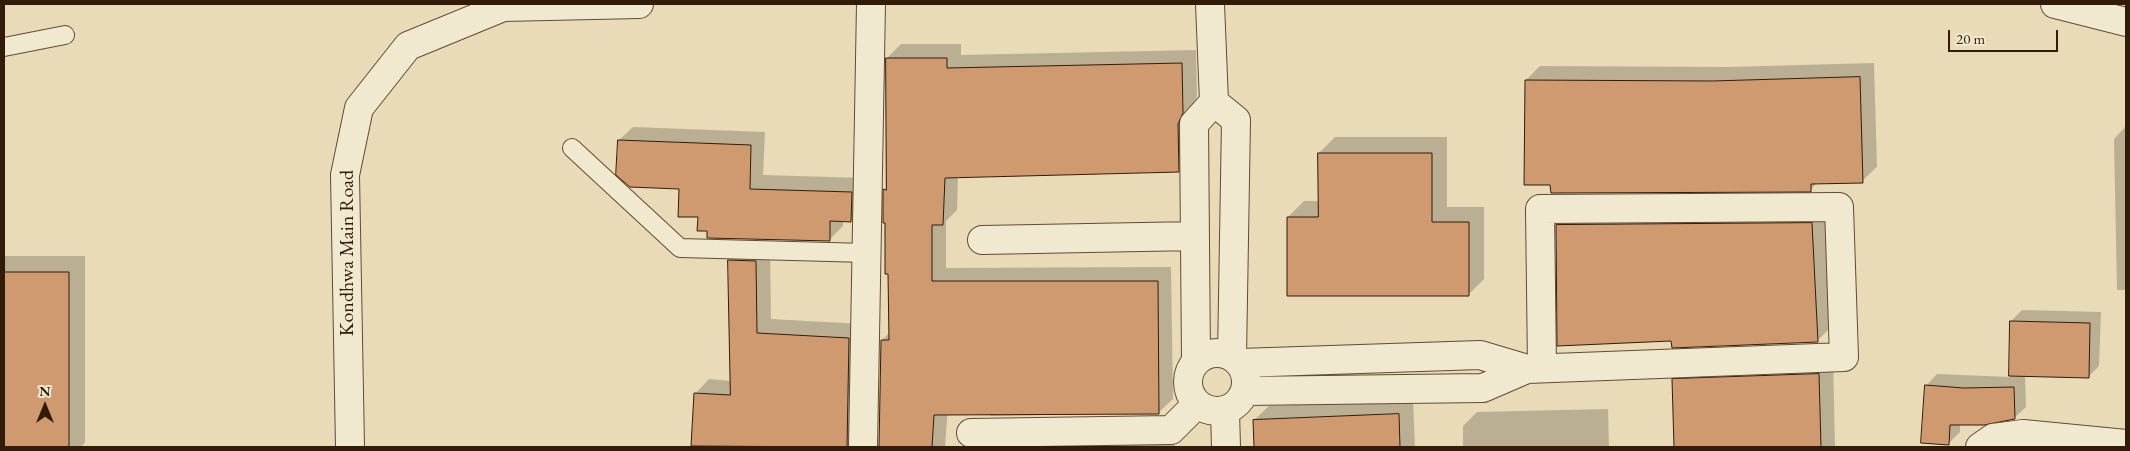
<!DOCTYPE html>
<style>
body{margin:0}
#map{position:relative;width:2130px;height:451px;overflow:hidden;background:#e9dbb7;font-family:"EB Garamond",serif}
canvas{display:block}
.frame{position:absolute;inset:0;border:5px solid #331b0a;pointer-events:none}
.north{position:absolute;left:20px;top:381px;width:50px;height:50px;-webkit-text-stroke:4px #f1e8d0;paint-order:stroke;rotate:0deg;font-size:14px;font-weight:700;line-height:20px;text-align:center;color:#331b0a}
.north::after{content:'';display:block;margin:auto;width:18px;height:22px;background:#331b0a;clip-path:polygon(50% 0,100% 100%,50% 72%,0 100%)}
.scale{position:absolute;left:1948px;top:30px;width:110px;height:22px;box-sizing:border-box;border:2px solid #331b0a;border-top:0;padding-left:6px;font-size:15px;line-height:18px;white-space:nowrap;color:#331b0a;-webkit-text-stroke:4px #f1e8d0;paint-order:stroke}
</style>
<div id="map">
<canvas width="2130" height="451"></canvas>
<div class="frame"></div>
<div class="north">N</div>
<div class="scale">20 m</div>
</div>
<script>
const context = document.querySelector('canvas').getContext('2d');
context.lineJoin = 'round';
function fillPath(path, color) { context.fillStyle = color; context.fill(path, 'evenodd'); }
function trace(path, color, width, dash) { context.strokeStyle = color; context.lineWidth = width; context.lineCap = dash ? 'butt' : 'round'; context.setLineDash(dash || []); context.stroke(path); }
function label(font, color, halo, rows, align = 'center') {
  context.font = font + ' "EB Garamond",serif'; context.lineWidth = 5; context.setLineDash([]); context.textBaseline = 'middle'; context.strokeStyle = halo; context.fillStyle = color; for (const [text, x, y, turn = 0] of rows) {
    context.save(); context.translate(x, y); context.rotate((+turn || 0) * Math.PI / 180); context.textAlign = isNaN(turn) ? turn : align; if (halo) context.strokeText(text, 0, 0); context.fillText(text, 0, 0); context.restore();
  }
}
fillPath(new Path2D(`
 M 901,44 L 961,44 L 961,55 L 1196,50 L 1197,97 L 1192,109 L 1192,157 L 1178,171 L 958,176 L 957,210 L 946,221 L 946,268 L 1171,267 L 1173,399 L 1158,413 L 990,416 L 988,308 L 949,394 L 945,447 L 880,447 L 882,340 L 891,331 L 885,190 L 888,187 L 887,58 Z
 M 1874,63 L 1877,167 L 1862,181 L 1818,182 L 1810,190 L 1526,80 L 1540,66 L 1728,67 Z
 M 2126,126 L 2126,290 L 2117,290 L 2114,139 Z
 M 633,127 L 765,132 L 763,175 L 865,178 L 865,207 L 851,221 L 843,220 L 843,226 L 829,240 L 709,230 L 680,188 L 619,140 Z
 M 1335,137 L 1447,137 L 1447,207 L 1484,207 L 1484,279 L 1468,295 L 1288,217 L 1304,201 L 1319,201 L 1319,153 Z
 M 1828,207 L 1833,325 L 1817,341 L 1673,340 L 1557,225 L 1573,209 Z
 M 743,246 L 770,247 L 771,319 L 863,324 L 872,447 L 724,447 L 692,445 L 695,394 L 709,379 L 731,381 L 729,260 Z
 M 4,256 L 85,256 L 85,443 L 80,447 L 4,447 Z
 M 2022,310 L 2101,312 L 2099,366 L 2088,377 L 2025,375 L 2026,407 L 2014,418 L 1960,424 L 1960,432 L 1948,444 L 1926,386 L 1937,374 L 2010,377 L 2011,321 Z
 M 1833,360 L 1835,447 L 1675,447 L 1674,380 L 1688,365 Z
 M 1413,400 L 1415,447 L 1256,447 L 1254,420 L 1269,406 Z
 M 1608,409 L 1609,447 L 1463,447 L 1463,426 L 1477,412 Z
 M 1175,430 L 1175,447 L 992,447 L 1006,433 Z`), '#0003');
const building = new Path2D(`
 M 886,58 L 947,58 L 947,68 L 1182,63 L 1183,113 L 1178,124 L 1179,172 L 945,178 L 943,225 L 932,225 L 932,281 L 1158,281 L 1159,414 L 934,415 L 932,447 L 879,447 L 881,340 L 889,340 L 888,274 L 885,274 L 885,223 L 883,223 L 883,189 L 886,190 Z
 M 1860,77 L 1863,183 L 1811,184 L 1811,192 L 1551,193 L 1550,185 L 1524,185 L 1525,80 L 1712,81 Z
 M 618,140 L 751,145 L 750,189 L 852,192 L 851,222 L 830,221 L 830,241 L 707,238 L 707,231 L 697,231 L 698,217 L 678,217 L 679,189 L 630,187 L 616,175 Z
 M 1318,153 L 1432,153 L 1432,222 L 1469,222 L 1469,296 L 1287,296 L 1287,217 L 1318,217 Z
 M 1812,223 L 1818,342 L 1672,348 L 1671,341 L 1557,346 L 1556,225 Z
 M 728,260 L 756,261 L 757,333 L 849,338 L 847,447 L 691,446 L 694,393 L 730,395 Z
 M 4,272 L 69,272 L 69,447 L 4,447 Z
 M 2010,321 L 2090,323 L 2089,378 L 2009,376 Z
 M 1819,374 L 1821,447 L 1674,447 L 1672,379 Z
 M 1925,385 L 1964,388 L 2014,387 L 2015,419 L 1984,425 L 1950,425 L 1949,445 L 1921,443 Z
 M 1399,414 L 1400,447 L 1254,447 L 1253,420 Z`);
fillPath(building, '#cf9a70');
trace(building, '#331b0a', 1);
const lane = new Path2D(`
 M 4,47 L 65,35
 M 572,148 L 680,248 L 867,253`);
const street = new Path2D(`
 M 2055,4 L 2126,22
 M 1214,102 L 1236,120 L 1232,357
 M 982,240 L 1195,236
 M1188 382a29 29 0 1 1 58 0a29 29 0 1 1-58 0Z
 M 1196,361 L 1194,124 L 1214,102 L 1210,4
 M 1240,363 L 1480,355 L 1527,369 L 1844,357 L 1839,207 L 1540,209 L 1542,368
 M 1245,391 L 1483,388 L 1527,369
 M 1225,411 L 1226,447
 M 971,433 L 1171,430 L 1197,404
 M 350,447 L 345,175 L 359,108 L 408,46 L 503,7 L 639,4
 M 863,447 L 871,4
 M 1980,447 L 1993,438 L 2023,434 L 2126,444`);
trace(lane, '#604b35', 20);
trace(street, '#604b35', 30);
trace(lane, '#f1e8d0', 18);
trace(street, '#f1e8d0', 28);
label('20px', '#331b0a', '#f1e8d0', [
 ["Kondhwa Main Road",348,253,-90]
]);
</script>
